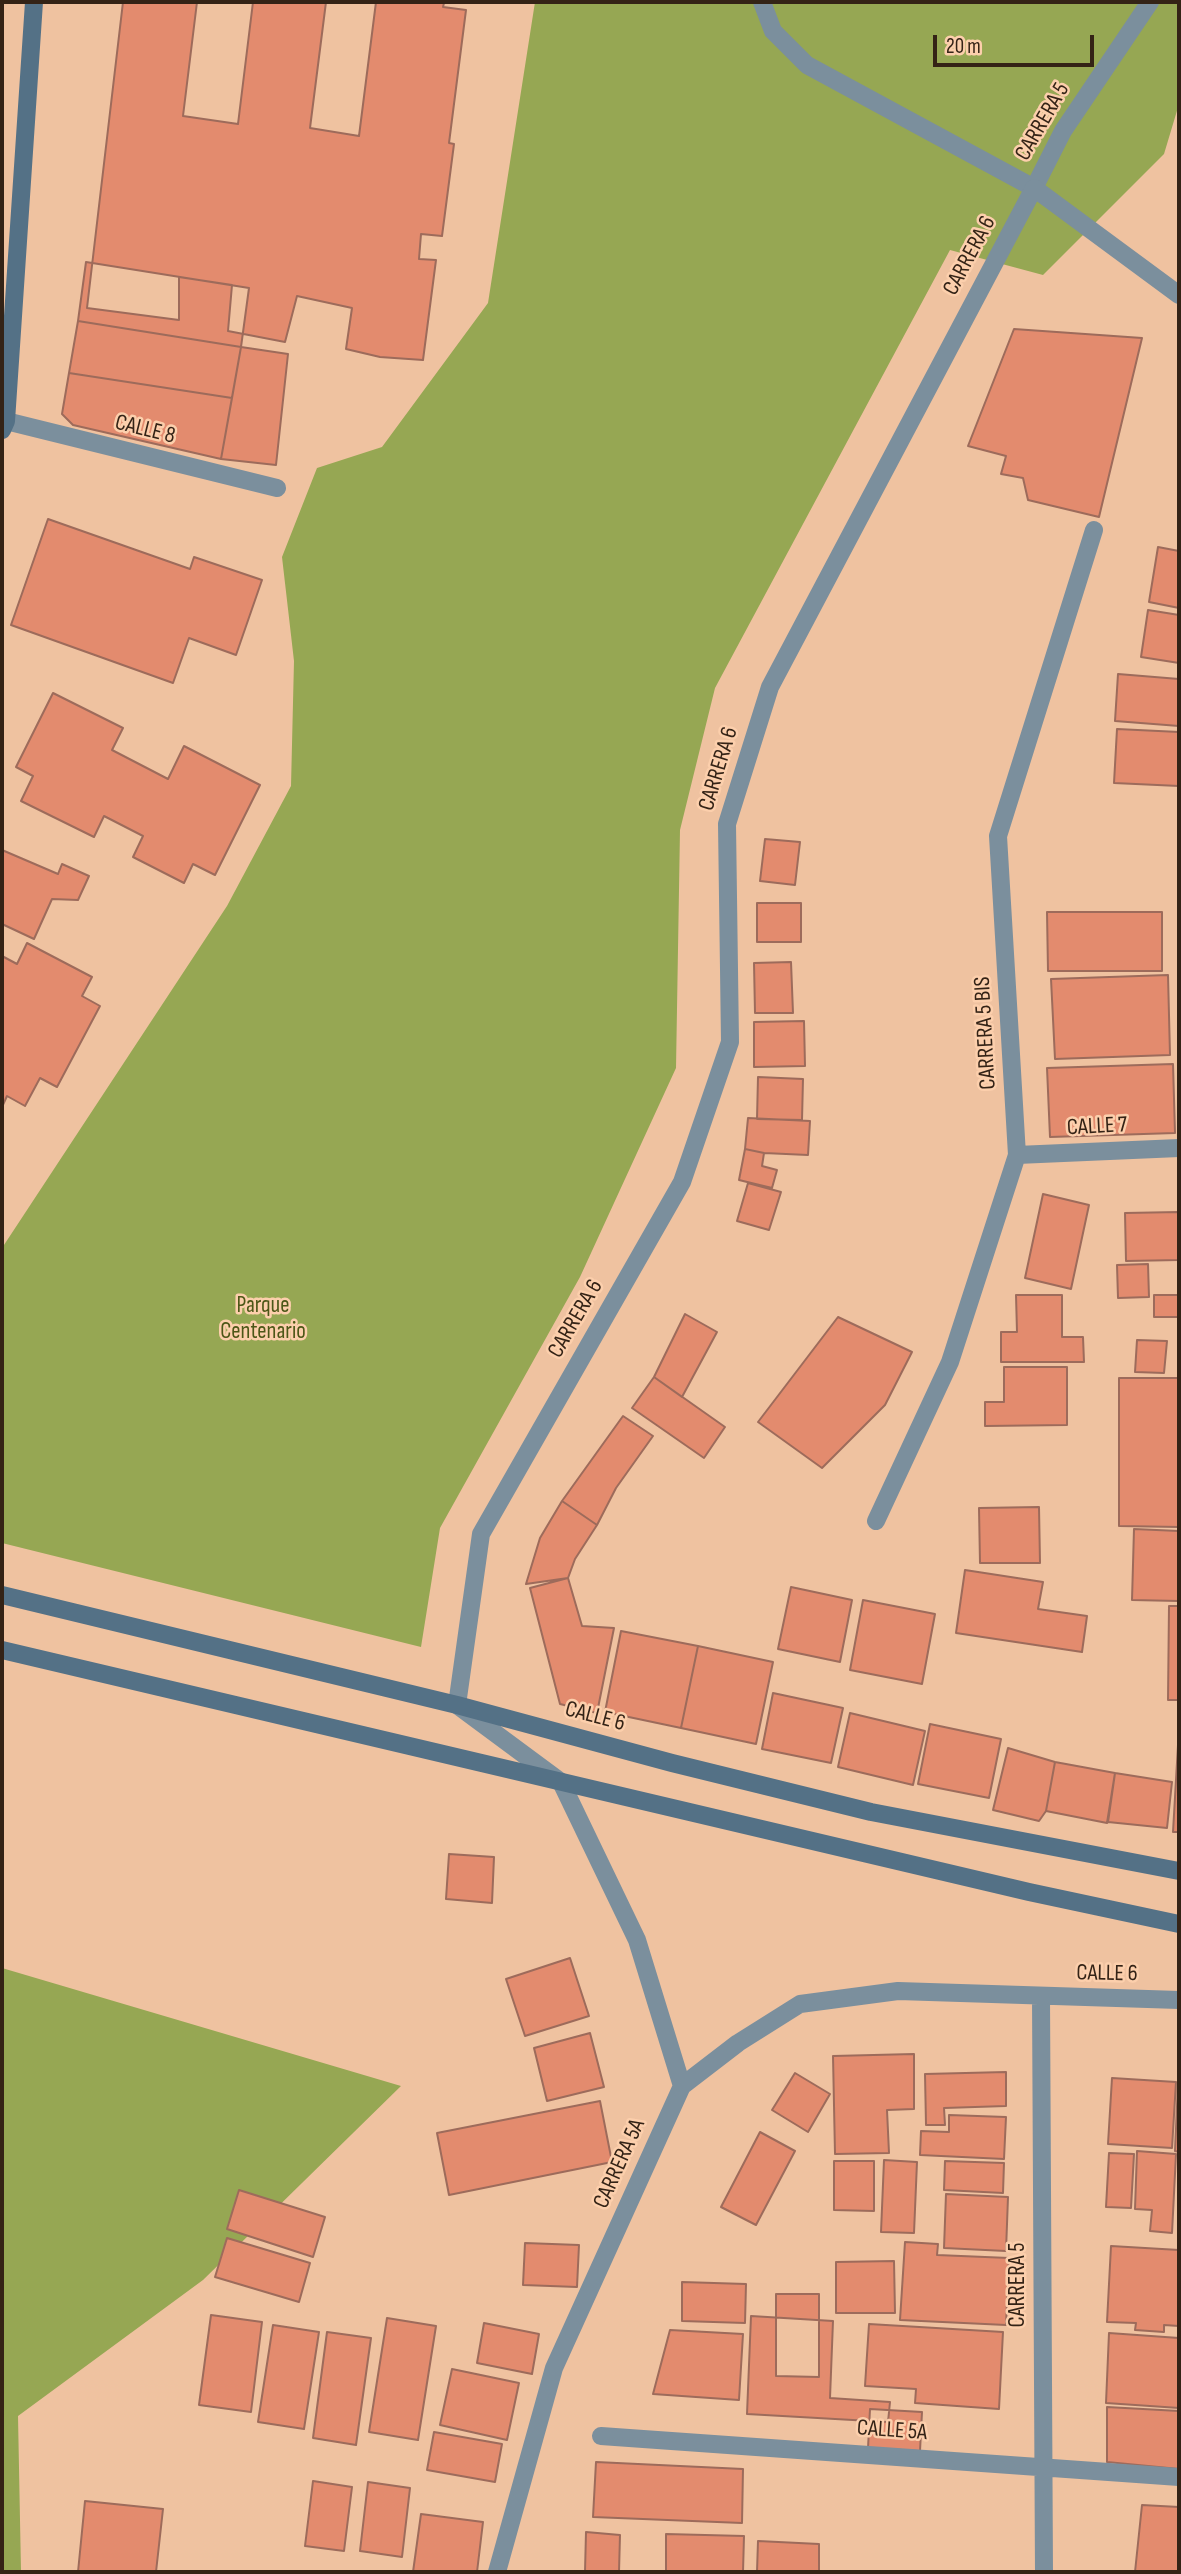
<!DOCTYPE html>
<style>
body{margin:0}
#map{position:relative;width:1181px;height:2574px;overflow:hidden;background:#efc2a0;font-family:"Sofia Sans Condensed",sans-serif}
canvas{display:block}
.frame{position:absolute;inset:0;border:4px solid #342316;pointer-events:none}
.scale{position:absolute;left:933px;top:35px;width:161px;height:32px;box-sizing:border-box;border:4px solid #342316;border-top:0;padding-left:9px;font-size:21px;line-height:24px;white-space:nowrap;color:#342316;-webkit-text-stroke:5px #fccfac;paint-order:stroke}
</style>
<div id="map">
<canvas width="1181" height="2574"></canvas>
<div class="frame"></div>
<div class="scale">20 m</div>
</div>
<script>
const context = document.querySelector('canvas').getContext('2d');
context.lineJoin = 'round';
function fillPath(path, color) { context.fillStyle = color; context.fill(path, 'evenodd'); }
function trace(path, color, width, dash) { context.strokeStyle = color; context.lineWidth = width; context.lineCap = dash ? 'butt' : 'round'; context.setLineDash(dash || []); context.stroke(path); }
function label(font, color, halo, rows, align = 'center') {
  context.font = font + ' "Sofia Sans Condensed",sans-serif'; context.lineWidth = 5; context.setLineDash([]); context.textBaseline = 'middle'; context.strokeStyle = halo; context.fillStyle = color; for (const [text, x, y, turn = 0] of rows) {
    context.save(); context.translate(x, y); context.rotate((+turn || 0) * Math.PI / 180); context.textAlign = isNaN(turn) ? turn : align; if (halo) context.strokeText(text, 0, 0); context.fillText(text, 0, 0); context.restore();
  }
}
fillPath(new Path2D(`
 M 535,2 L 1179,2 L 1179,104 L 1164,154 L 1043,275 L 950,250 L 715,688 L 680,830 L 676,1068 L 580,1277 L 440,1528 L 421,1647 L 2,1543 L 2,1248 L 227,906 L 291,786 L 294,661 L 282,557 L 317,468 L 382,447 L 488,303 Z
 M 2,1968 L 401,2086 L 203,2280 L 18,2416 L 21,2572 L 2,2572 Z`), '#96a753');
const building = new Path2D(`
 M 123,2 L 197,2 L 183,116 L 238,124 L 253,2 L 326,2 L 310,128 L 359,136 L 376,2 L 434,2 L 444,3 L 443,7 L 466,10 L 449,143 L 454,144 L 442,236 L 421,234 L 419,259 L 436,260 L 423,360 L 380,357 L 346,349 L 352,308 L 297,296 L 285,342 L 228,331 L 232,285 L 179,277 L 179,320 L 87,308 Z
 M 86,262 L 249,288 L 241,347 L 78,321 Z
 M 78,321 L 241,347 L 232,398 L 69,373 Z
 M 1014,329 L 1142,338 L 1099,517 L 1028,500 L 1023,478 L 1001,474 L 1006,456 L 968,446 Z
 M 241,347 L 288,354 L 276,465 L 221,459 Z
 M 69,373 L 232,398 L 221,459 L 73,425 L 62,414 Z
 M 48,519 L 190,569 L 194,557 L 262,580 L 236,655 L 189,638 L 173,683 L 11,625 Z
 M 1158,547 L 1179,551 L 1179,608 L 1149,602 Z
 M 1148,610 L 1179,615 L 1179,663 L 1141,657 Z
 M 1118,674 L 1179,679 L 1179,726 L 1115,721 Z
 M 53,693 L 123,728 L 112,750 L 168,779 L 184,746 L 260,785 L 215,875 L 193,864 L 184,883 L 133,857 L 143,836 L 104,816 L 94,837 L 21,801 L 33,776 L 16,767 Z
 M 1117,729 L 1179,732 L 1179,786 L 1114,783 Z
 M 765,839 L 800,842 L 795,885 L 760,881 Z
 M 2,850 L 58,874 L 62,864 L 89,876 L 78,900 L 52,899 L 34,939 L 2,924 Z
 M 757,903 L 801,903 L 801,942 L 757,942 Z
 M 1047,912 L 1162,912 L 1162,971 L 1048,971 Z
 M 27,943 L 92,977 L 82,996 L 100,1006 L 57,1087 L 40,1078 L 25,1106 L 7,1096 L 2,1107 L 2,956 L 17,964 Z
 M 791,962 L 793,1013 L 755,1013 L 754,963 Z
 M 1168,975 L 1170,1055 L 1055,1059 L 1051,979 Z
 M 804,1021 L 805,1066 L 754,1067 L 754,1022 Z
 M 1173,1064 L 1175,1133 L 1050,1137 L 1047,1068 Z
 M 758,1077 L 803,1079 L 802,1120 L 757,1119 Z
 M 748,1118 L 810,1121 L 808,1155 L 764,1153 L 745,1149 Z
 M 745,1149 L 764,1153 L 762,1166 L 777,1170 L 772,1188 L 739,1180 Z
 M 748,1183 L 781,1192 L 769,1230 L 737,1221 Z
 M 1043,1194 L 1089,1205 L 1071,1289 L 1025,1278 Z
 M 1179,1212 L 1179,1260 L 1126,1261 L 1125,1213 Z
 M 1148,1264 L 1149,1297 L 1118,1298 L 1117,1265 Z
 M 1016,1295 L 1062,1295 L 1062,1337 L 1083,1337 L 1084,1362 L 1001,1362 L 1001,1332 L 1017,1332 Z
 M 1154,1295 L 1179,1295 L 1179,1317 L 1154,1317 Z
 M 685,1314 L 717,1332 L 682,1397 L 654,1377 Z
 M 838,1317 L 912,1352 L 885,1405 L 822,1468 L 758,1422 Z
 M 1137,1340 L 1167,1341 L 1164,1373 L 1135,1372 Z
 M 1004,1367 L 1067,1367 L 1067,1425 L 985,1426 L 985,1402 L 1004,1402 Z
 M 654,1377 L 725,1427 L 704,1458 L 632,1408 Z
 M 1119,1378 L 1179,1378 L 1179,1527 L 1119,1526 Z
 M 623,1416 L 653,1436 L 616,1488 L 597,1525 L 562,1501 Z
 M 562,1501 L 597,1525 L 575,1559 L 568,1578 L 526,1584 L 540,1538 Z
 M 1039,1507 L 1040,1563 L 980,1563 L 979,1508 Z
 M 1134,1529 L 1179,1531 L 1179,1601 L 1132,1600 Z
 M 965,1570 L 1043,1582 L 1038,1609 L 1087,1616 L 1082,1652 L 956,1633 Z
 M 568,1578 L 582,1626 L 614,1628 L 597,1713 L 560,1704 L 530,1588 Z
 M 791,1587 L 852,1600 L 840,1662 L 778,1649 Z
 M 863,1600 L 935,1614 L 922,1684 L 850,1670 Z
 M 1169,1606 L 1179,1606 L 1179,1700 L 1168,1700 Z
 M 621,1631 L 698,1646 L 681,1728 L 605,1712 Z
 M 698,1646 L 773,1662 L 756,1744 L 681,1728 Z
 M 773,1693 L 843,1708 L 831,1763 L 762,1749 Z
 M 850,1713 L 925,1731 L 913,1785 L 838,1767 Z
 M 930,1724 L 1001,1739 L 989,1798 L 918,1784 Z
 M 1178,1745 L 1179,1745 L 1179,1832 L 1173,1832 Z
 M 1008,1748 L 1055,1762 L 1046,1811 L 1039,1821 L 993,1810 Z
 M 1055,1762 L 1115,1773 L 1107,1823 L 1046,1811 Z
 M 1115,1773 L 1172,1782 L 1167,1828 L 1108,1822 Z
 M 449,1854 L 494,1857 L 492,1903 L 446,1899 Z
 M 570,1958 L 589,2016 L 525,2036 L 506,1979 Z
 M 590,2033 L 604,2087 L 547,2101 L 534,2048 Z
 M 914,2054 L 914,2109 L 887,2110 L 889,2153 L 835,2154 L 833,2056 Z
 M 1006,2072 L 1006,2106 L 944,2108 L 945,2125 L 926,2125 L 925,2074 Z
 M 795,2073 L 830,2094 L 808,2132 L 772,2110 Z
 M 1112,2078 L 1176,2082 L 1172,2148 L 1108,2144 Z
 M 1178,2084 L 1179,2085 L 1179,2152 L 1175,2151 Z
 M 600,2101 L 612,2162 L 449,2195 L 437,2133 Z
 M 949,2115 L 1006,2117 L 1004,2159 L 920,2155 L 921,2131 L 949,2132 Z
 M 760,2132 L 795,2151 L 756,2225 L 721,2207 Z
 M 1137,2151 L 1176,2154 L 1172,2233 L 1150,2231 L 1152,2210 L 1135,2209 Z
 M 1109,2153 L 1134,2154 L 1131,2208 L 1106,2207 Z
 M 884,2160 L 917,2162 L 914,2233 L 881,2232 Z
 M 834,2161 L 874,2161 L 874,2211 L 834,2210 Z
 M 945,2161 L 1004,2163 L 1003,2193 L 944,2190 Z
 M 239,2190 L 325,2217 L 313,2257 L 227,2229 Z
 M 946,2194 L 1008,2197 L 1006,2251 L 944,2248 Z
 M 227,2238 L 310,2263 L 299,2302 L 215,2277 Z
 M 905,2242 L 938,2244 L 937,2255 L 1009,2258 L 1006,2325 L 900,2320 Z
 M 525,2243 L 579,2245 L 577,2287 L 523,2285 Z
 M 1111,2246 L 1179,2250 L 1179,2326 L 1164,2325 L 1164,2332 L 1135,2330 L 1136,2323 L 1107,2322 Z
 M 894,2261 L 895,2313 L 836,2313 L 836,2262 Z
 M 682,2282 L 746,2284 L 745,2323 L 682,2321 Z
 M 776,2294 L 819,2294 L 819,2377 L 776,2376 Z
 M 211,2315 L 262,2322 L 251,2412 L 199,2405 Z
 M 751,2316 L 833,2321 L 830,2398 L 890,2402 L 888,2422 L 747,2414 Z
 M 387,2318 L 436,2326 L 418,2440 L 369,2432 Z
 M 484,2323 L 539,2334 L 532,2374 L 477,2363 Z
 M 869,2324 L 1003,2332 L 999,2409 L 915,2403 L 916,2389 L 865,2386 Z
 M 273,2325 L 319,2332 L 304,2429 L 258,2422 Z
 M 670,2330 L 743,2334 L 739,2400 L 653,2394 Z
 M 327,2332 L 371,2338 L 356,2445 L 313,2438 Z
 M 1109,2333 L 1179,2338 L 1179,2408 L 1106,2403 Z
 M 452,2369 L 519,2383 L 507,2440 L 440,2425 Z
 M 1107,2407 L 1179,2411 L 1179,2469 L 1107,2462 Z
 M 870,2409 L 922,2412 L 920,2451 L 868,2448 Z
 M 434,2432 L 502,2444 L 495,2482 L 427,2470 Z
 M 596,2462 L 743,2469 L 742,2523 L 593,2517 Z
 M 313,2481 L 352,2487 L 344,2551 L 305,2546 Z
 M 368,2482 L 410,2488 L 402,2557 L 360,2551 Z
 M 85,2501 L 163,2509 L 156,2572 L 78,2572 Z
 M 1142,2505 L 1179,2507 L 1179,2572 L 1135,2572 Z
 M 421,2514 L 483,2522 L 477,2572 L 413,2572 Z
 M 586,2532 L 620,2535 L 619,2572 L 585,2572 Z
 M 666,2534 L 744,2536 L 743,2572 L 666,2572 Z
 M 758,2541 L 819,2544 L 819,2572 L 757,2572 Z`);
fillPath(building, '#e38b6e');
trace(building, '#9d6b5b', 2);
trace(new Path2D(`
 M 762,2 L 773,31 L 807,65 L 1034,188 L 1063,131 L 1150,2`), '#7b8f9d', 18);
trace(new Path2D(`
 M 2,423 L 6,421 L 277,488
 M 1017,1155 L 1179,1148
 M 876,1521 L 950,1362 L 1017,1155 L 998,836 L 1094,530
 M 1041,1997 L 1044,2572
 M 682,2086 L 738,2043 L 800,2004 L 898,1991 L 1179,2000
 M 601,2436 L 1179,2477
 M 497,2572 L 554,2368 L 682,2086 L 637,1940 L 561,1782 L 457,1705 L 481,1534 L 682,1182 L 730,1042 L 727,824 L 770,687 L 1034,188 L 1179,295`), '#7b8f9d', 18);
trace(new Path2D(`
 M 2,430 L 6,421 L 34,2
 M 2,1595 L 457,1705 L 672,1763 L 871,1812 L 1179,1871
 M 2,1650 L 1029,1892 L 1179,1924`), '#547186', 18);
label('23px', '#342316', '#fccfac', [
 ["CARRERA 5",1043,122,-60],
 ["CARRERA 6",970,256,-62],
 ["CALLE 8",145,430,14],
 ["CARRERA 6",719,769,-73],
 ["CARRERA 5 BIS",986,1033,-93],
 ["CALLE 7",1097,1127,-3],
 ["CARRERA 6",576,1319,-60],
 ["CALLE 6",595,1717,15],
 ["CALLE 6",1107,1974,1],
 ["CARRERA 5A",620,2164,-66],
 ["CARRERA 5",1018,2285,-90],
 ["CALLE 5A",892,2431,4]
]);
label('23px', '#4c5717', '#fccfac', [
 ["Parque",263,1306],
 ["Centenario",263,1332]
]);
</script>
